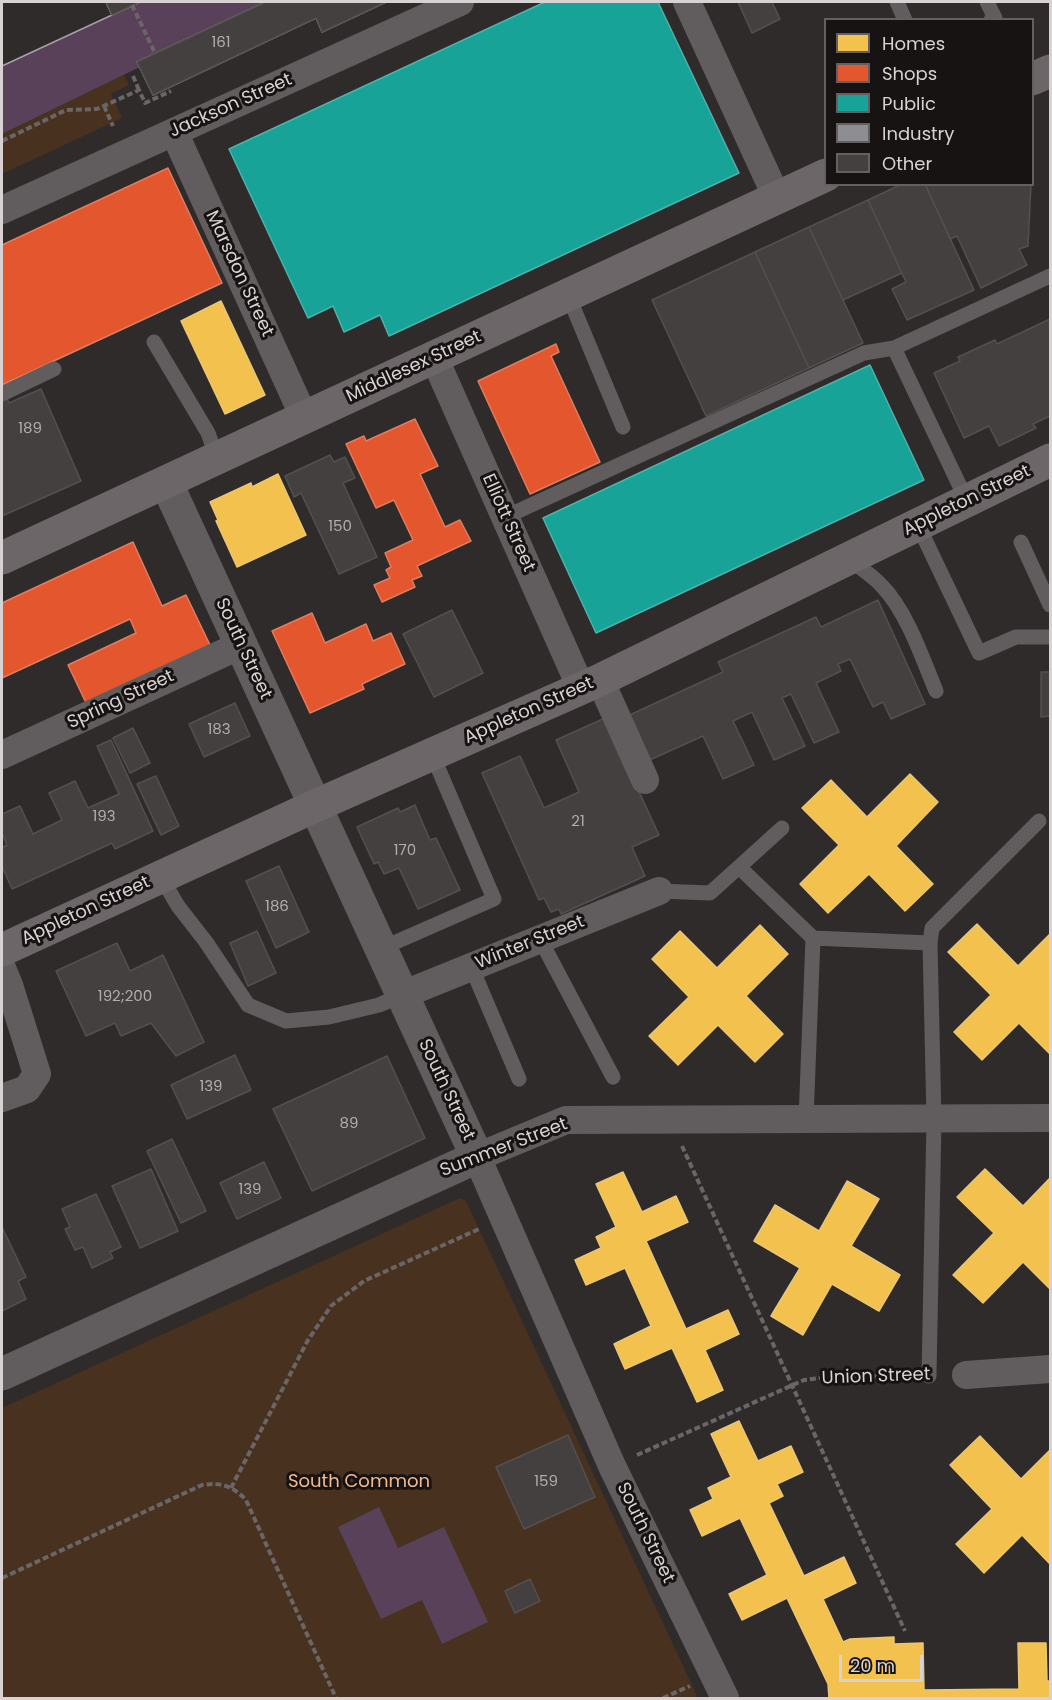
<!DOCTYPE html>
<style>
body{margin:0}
#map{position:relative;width:1052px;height:1700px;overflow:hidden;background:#2f2b2b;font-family:Poppins,sans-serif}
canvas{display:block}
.frame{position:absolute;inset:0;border:3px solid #d8d2d3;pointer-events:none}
.legend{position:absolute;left:824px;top:18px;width:210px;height:168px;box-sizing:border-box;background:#171313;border:2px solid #645f60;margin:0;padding:8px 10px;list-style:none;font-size:18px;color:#d8d2d3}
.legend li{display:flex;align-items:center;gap:12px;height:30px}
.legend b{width:30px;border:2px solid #645f60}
.scale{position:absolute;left:839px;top:1655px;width:84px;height:27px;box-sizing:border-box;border:3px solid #d8d2d3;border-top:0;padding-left:8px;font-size:18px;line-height:21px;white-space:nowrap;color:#d8d2d3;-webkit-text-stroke:4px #171313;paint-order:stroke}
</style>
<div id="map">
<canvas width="1052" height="1700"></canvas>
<div class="frame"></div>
<ul class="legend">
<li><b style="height:16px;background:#f2c14e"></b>Homes</li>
<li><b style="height:16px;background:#e4572e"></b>Shops</li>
<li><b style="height:16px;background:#17a398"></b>Public</li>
<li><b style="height:16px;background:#8d8d92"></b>Industry</li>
<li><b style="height:16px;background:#444040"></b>Other</li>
</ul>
<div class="scale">20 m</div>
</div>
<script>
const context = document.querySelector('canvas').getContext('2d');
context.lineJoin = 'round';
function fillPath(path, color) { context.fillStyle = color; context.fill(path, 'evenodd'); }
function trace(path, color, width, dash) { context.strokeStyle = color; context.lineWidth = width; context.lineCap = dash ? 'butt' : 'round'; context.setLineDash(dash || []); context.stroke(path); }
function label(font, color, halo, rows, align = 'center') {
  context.font = font + ' Poppins,sans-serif'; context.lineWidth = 6; context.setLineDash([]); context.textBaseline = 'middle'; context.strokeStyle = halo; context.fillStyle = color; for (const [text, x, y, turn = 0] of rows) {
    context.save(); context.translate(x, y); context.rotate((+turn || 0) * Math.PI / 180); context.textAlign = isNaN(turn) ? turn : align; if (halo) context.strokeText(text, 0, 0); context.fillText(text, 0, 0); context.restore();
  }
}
fillPath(new Path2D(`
 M 124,75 L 129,85 L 111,94 L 122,118 L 2,174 L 2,134 Z
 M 460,1198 L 466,1201 L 698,1698 L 2,1698 L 2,1408 Z`), '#49311f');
fillPath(new Path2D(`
 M 140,2 L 266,2 L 138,62 L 140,67 L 2,134 L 2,66 Z
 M 379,1507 L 398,1548 L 444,1527 L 488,1622 L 442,1644 L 422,1600 L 381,1619 L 338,1527 Z`), '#594159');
const homes = new Path2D(`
 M 106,2 L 140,2 L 112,15 Z
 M 106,2 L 140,2 L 112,15 Z
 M 221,301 L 265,395 L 225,414 L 181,321 Z
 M 278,474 L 306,535 L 237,567 L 216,521 L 218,520 L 210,502 L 251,483 L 252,487 Z
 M 910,774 L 938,802 L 896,846 L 933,884 L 905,911 L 869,874 L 828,913 L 800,884 L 839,845 L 802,808 L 831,780 L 867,817 Z
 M 977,924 L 1018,966 L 1050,934 L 1050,1054 L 1019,1023 L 982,1060 L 954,1032 L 991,995 L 948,952 Z
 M 760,925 L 788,954 L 746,996 L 783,1034 L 755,1062 L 718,1025 L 678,1065 L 649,1036 L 689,997 L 652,959 L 680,931 L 717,968 Z
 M 985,1169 L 1023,1206 L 1050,1178 L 1050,1289 L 1023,1262 L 983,1303 L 953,1275 L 994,1233 L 957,1197 Z
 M 623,1172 L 642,1212 L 676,1196 L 688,1222 L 646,1241 L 686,1329 L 728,1310 L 739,1334 L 705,1350 L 723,1390 L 697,1402 L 672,1348 L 625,1369 L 614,1344 L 651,1326 L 625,1268 L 586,1285 L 575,1260 L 601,1248 L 596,1237 L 616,1227 L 596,1184 Z
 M 847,1181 L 879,1199 L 851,1246 L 900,1275 L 879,1311 L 832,1284 L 803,1335 L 771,1316 L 800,1268 L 754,1241 L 775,1205 L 819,1231 Z
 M 739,1421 L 758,1461 L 791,1446 L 803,1472 L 777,1484 L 783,1496 L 769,1503 L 804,1576 L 844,1557 L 856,1583 L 823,1599 L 843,1642 L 850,1639 L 894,1637 L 894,1644 L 923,1643 L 924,1690 L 1019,1689 L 1018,1643 L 1046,1643 L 1047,1681 L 1050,1681 L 1050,1698 L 826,1698 L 829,1698 L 828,1684 L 787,1598 L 742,1620 L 729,1594 L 767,1575 L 740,1518 L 702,1536 L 690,1510 L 713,1499 L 708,1488 L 731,1477 L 711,1434 Z
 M 980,1436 L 1021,1479 L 1050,1450 L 1050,1564 L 1022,1535 L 984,1573 L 956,1544 L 992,1509 L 950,1465 Z`);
fillPath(homes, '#f2c14e');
trace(homes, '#eac676', 1.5);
const shops = new Path2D(`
 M 168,168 L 222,283 L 2,385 L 2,245 Z
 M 556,344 L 559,352 L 551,356 L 600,462 L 530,494 L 478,381 Z
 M 415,419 L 438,466 L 420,474 L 445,527 L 460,520 L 471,541 L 417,566 L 422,576 L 412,580 L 415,587 L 382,602 L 374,585 L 390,578 L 386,570 L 391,567 L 385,553 L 413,540 L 394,500 L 376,508 L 346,444 L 364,436 L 366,441 Z
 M 133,542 L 162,606 L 186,595 L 211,647 L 87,705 L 68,665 L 136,633 L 130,619 L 2,678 L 2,603 Z
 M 312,613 L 325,643 L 366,624 L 373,641 L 391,633 L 405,664 L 362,684 L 364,689 L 310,713 L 272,631 Z`);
fillPath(shops, '#e4572e');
trace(shops, '#e07c60', 1.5);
const public = new Path2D(`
 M 545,2 L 658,2 L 739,173 L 389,336 L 380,315 L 344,332 L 333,306 L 308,318 L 229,149 Z
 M 870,365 L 924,480 L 596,633 L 543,518 Z`);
fillPath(public, '#17a398');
trace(public, '#51b1aa', 1.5);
const industry = new Path2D(`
 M 2,2 L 106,2 L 112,15 L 2,66 Z
 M 2,2 L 106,2 L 112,15 L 2,66 Z
 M 266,2 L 386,2 L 322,32 L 316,18 L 153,95 L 137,62 Z`);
fillPath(industry, '#8d8d92');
trace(industry, '#a4a2a6', 1.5);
const building = new Path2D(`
 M 106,2 L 140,2 L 112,15 Z
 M 266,2 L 386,2 L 322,32 L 316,18 L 153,95 L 137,62 Z
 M 738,2 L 772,2 L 780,19 L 752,33 Z
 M 902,184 L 925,184 L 974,290 L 907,320 L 892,289 L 906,282 L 868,200 Z
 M 925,184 L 1031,184 L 1028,246 L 1019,249 L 1027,265 L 981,288 L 957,236 L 950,239 Z
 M 868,200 L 902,273 L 843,300 L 809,227 Z
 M 809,227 L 863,343 L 809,368 L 755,252 Z
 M 755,252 L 809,368 L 706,416 L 652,300 Z
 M 1050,319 L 1050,416 L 1033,424 L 1036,428 L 999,446 L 989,426 L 964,438 L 934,373 L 960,361 L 958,357 L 995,340 L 997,344 Z
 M 41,389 L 81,481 L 2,516 L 2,401 L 7,399 L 9,403 Z
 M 330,455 L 334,462 L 345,457 L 355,478 L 343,483 L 377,557 L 339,574 L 301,493 L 294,497 L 285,476 Z
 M 878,600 L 925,704 L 891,719 L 883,702 L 873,707 L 850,659 L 838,664 L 841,671 L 816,683 L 839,732 L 814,743 L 791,694 L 782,698 L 805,746 L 774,760 L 752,712 L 733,721 L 754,765 L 723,779 L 703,736 L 643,763 L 623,718 L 723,672 L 718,662 L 816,617 L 821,627 Z
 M 452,610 L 483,673 L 434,697 L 403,634 Z
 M 1041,672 L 1050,672 L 1050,716 L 1041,717 Z
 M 235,703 L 250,736 L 204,757 L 189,724 Z
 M 605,718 L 659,835 L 632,847 L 645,876 L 561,914 L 559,909 L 551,912 L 544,898 L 539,900 L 482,773 L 520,756 L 544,808 L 579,792 L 556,740 Z
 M 133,728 L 150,763 L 130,773 L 113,738 Z
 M 111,740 L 153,831 L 115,849 L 112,843 L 12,889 L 2,866 L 2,848 L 7,845 L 2,833 L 2,814 L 20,806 L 33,834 L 62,820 L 49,793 L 75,781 L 88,808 L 119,794 L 97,746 Z
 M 156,776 L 179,826 L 161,835 L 137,784 Z
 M 415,805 L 430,840 L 436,838 L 460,890 L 418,909 L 399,868 L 384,874 L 378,862 L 374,864 L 357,827 L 398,808 L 400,812 Z
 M 279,866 L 309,932 L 276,948 L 246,881 Z
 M 257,931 L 276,973 L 248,986 L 230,943 Z
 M 117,943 L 130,971 L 163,955 L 204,1042 L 176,1056 L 151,1023 L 121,1036 L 115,1023 L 86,1036 L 56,971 Z
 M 235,1055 L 251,1090 L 187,1119 L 171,1085 Z
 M 387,1056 L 425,1138 L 312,1191 L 273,1109 Z
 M 172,1139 L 206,1211 L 181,1223 L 147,1151 Z
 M 264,1162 L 281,1198 L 237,1219 L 220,1183 Z
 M 151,1169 L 178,1231 L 140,1248 L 112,1186 Z
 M 96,1194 L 121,1247 L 110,1252 L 113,1258 L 92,1268 L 83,1247 L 75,1250 L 65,1229 L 70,1227 L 62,1209 Z
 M 2,1227 L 26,1277 L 18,1281 L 26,1299 L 2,1311 Z
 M 568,1435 L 595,1497 L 524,1529 L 496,1467 Z
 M 530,1579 L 540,1601 L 515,1613 L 505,1591 Z`);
fillPath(building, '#444040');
trace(building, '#53504f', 1.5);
trace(new Path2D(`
 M 132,5 L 155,53
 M 133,76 L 139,90
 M 104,106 L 113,126
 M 2,141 L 66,110 L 97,109 L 139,90 L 145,103 L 171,91
 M 682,1146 L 905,1631
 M 637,1455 L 804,1380 L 829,1377 L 907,1376
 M 231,1488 L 308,1340 L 331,1306 L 364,1281 L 479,1229
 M 2,1578 L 202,1485 C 221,1482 233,1486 246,1500 L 336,1698
 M 663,1698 L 690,1686`), '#6a6667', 4, [6, 3]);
trace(new Path2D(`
 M 897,2 L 905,20
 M 987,2 L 995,18 L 991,20
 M 568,295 L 623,427
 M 154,342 L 208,433 L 217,458
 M 2,394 L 54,369
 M 967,501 L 894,348 L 1050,276
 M 505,517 L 864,353 L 894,348
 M 918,525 L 979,653 L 1016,637 L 1050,637
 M 1021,542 L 1050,605
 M 848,559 C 859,567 872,575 882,586 C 907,612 922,657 936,691
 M 782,828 L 739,867 L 813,938 L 806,1120
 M 161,877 L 178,906 L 206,942 L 248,1005 L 286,1021 L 329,1017 L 379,1005 L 402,995
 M 659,891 L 710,893 L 739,867
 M 813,938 L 930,943
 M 540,939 L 613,1077
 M 380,949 L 494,899 L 432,754
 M 471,966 L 519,1079
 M 929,1376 L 934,1120 L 930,943 L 932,928 L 1039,821`), '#615c5e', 15);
trace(new Path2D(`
 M 687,2 L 777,198
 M 174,132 L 304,417
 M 2,210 L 460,2
 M 434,357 L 581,688
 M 600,680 L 645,780
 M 2,755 L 241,645
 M 2,968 L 9,985 L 37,1074 L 27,1089 L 2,1098
 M 402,995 L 659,891
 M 966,1375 L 1050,1369
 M 725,1698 L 612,1466 L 477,1157 L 566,1120 L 1050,1118`), '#615c5e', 28);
trace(new Path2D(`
 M 2,1374 L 477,1157 L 166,482`), '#615c5e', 33);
trace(new Path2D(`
 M 1032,79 L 1050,71
 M 2,558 L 826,175
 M 2,950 L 315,806 L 600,680 L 1050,460`), '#6d6669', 33);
label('15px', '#b3aeae', null, [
 ["161",221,43],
 ["189",30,429],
 ["150",340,527],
 ["183",219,730],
 ["193",104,817],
 ["21",578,822],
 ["170",405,851],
 ["186",277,907],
 ["192;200",125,997],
 ["139",211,1087],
 ["89",349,1124],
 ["139",250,1190],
 ["159",546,1482]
]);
label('18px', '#d8d2d3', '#171313', [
 ["Jackson Street",231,106,-24],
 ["Marsdon Street",239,274,65],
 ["Middlesex Street",414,367,-25],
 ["Appleton Street",967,501,-26],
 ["Elliott Street",508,523,66],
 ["South Street",243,649,65],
 ["Spring Street",121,700,-25],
 ["Appleton Street",529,711,-24],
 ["Appleton Street",86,911,-25],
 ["Winter Street",530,943,-22],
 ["South Street",446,1090,65],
 ["Summer Street",504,1148,-21],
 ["Union Street",876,1377,-2],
 ["South Street",645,1533,64]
]);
label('18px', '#f3ba91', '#171313', [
 ["South Common",359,1482]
]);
</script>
